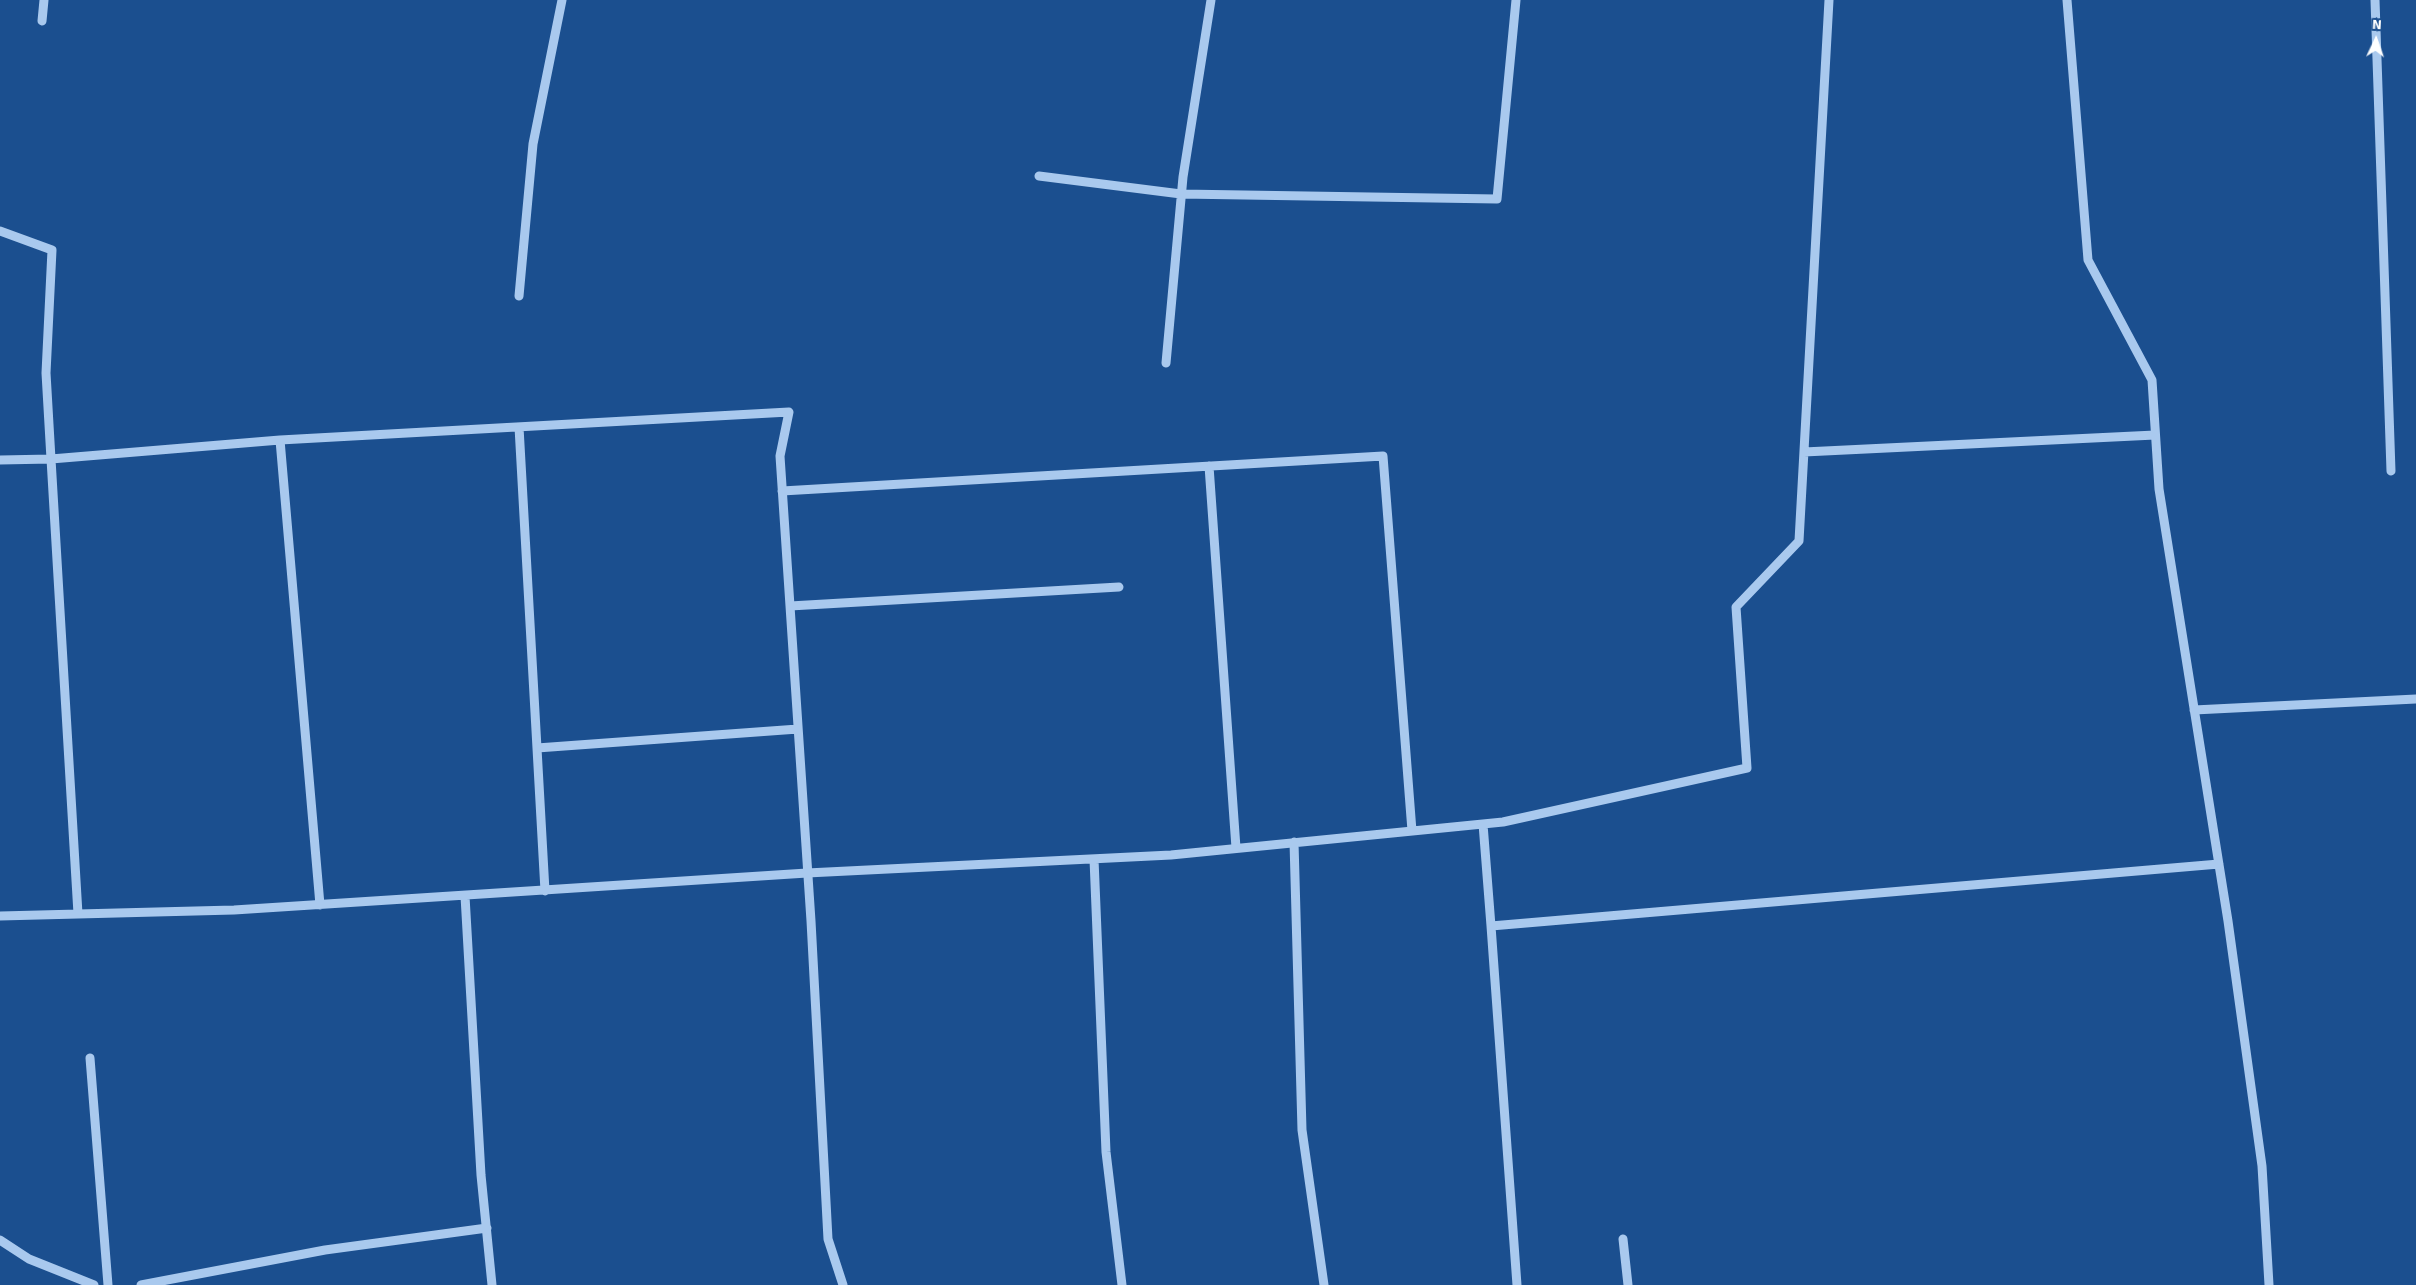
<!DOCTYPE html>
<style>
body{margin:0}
#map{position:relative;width:2416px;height:1285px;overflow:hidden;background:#1b4f8f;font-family:Signika,sans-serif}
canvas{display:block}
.north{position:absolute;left:2351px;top:15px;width:50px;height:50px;-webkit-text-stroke:4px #1b4f8f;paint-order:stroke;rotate:3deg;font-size:14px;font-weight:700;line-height:20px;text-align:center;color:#fff}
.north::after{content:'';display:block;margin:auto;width:18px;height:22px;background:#fff;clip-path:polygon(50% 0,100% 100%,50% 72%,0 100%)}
</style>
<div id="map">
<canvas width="2416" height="1285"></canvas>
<div class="north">N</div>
</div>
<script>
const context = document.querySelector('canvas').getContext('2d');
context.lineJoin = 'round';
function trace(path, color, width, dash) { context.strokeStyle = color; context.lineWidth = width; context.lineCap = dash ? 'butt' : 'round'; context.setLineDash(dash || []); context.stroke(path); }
trace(new Path2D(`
 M 2067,0 L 2088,260 L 2152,380 L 2159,489 L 2228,921 L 2262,1166 L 2269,1285
 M 2375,0 L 2391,471
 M 42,21 L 44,0
 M 1039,176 L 1181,194 L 1497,199 L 1516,0
 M 0,231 L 52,250 L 46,373 L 51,459 L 280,440 L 320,905
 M 519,296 L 533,144 L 562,0
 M 1166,363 L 1183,177 L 1211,0
 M 519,427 L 545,891
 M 280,440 L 789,412 L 780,456 L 811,921 L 828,1239 L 843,1285
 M 1804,452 L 2155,435
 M 0,460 L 51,459 L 78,914
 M 1209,466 L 1236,848
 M 782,491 L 1383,456 L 1412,831
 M 790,606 L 1119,587
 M 2194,710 L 2416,699
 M 537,748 L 798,729
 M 1483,824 L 1491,926
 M 1294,842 L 1302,1130 L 1324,1285
 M 1094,859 L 1106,1152 L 1122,1285
 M 465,896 L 481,1175 L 492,1285
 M 0,916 L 234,910 L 807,873 L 1171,855 L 1503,822 L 1747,768 L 1736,607 L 1799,541 L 1829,0
 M 90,1058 L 108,1285
 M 1623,1239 L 1628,1285
 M 0,1240 L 29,1259 L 94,1285
 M 141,1285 L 325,1250 L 487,1228
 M 1517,1285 L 1491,926 L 2219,864`), '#a9c9ee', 9);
</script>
